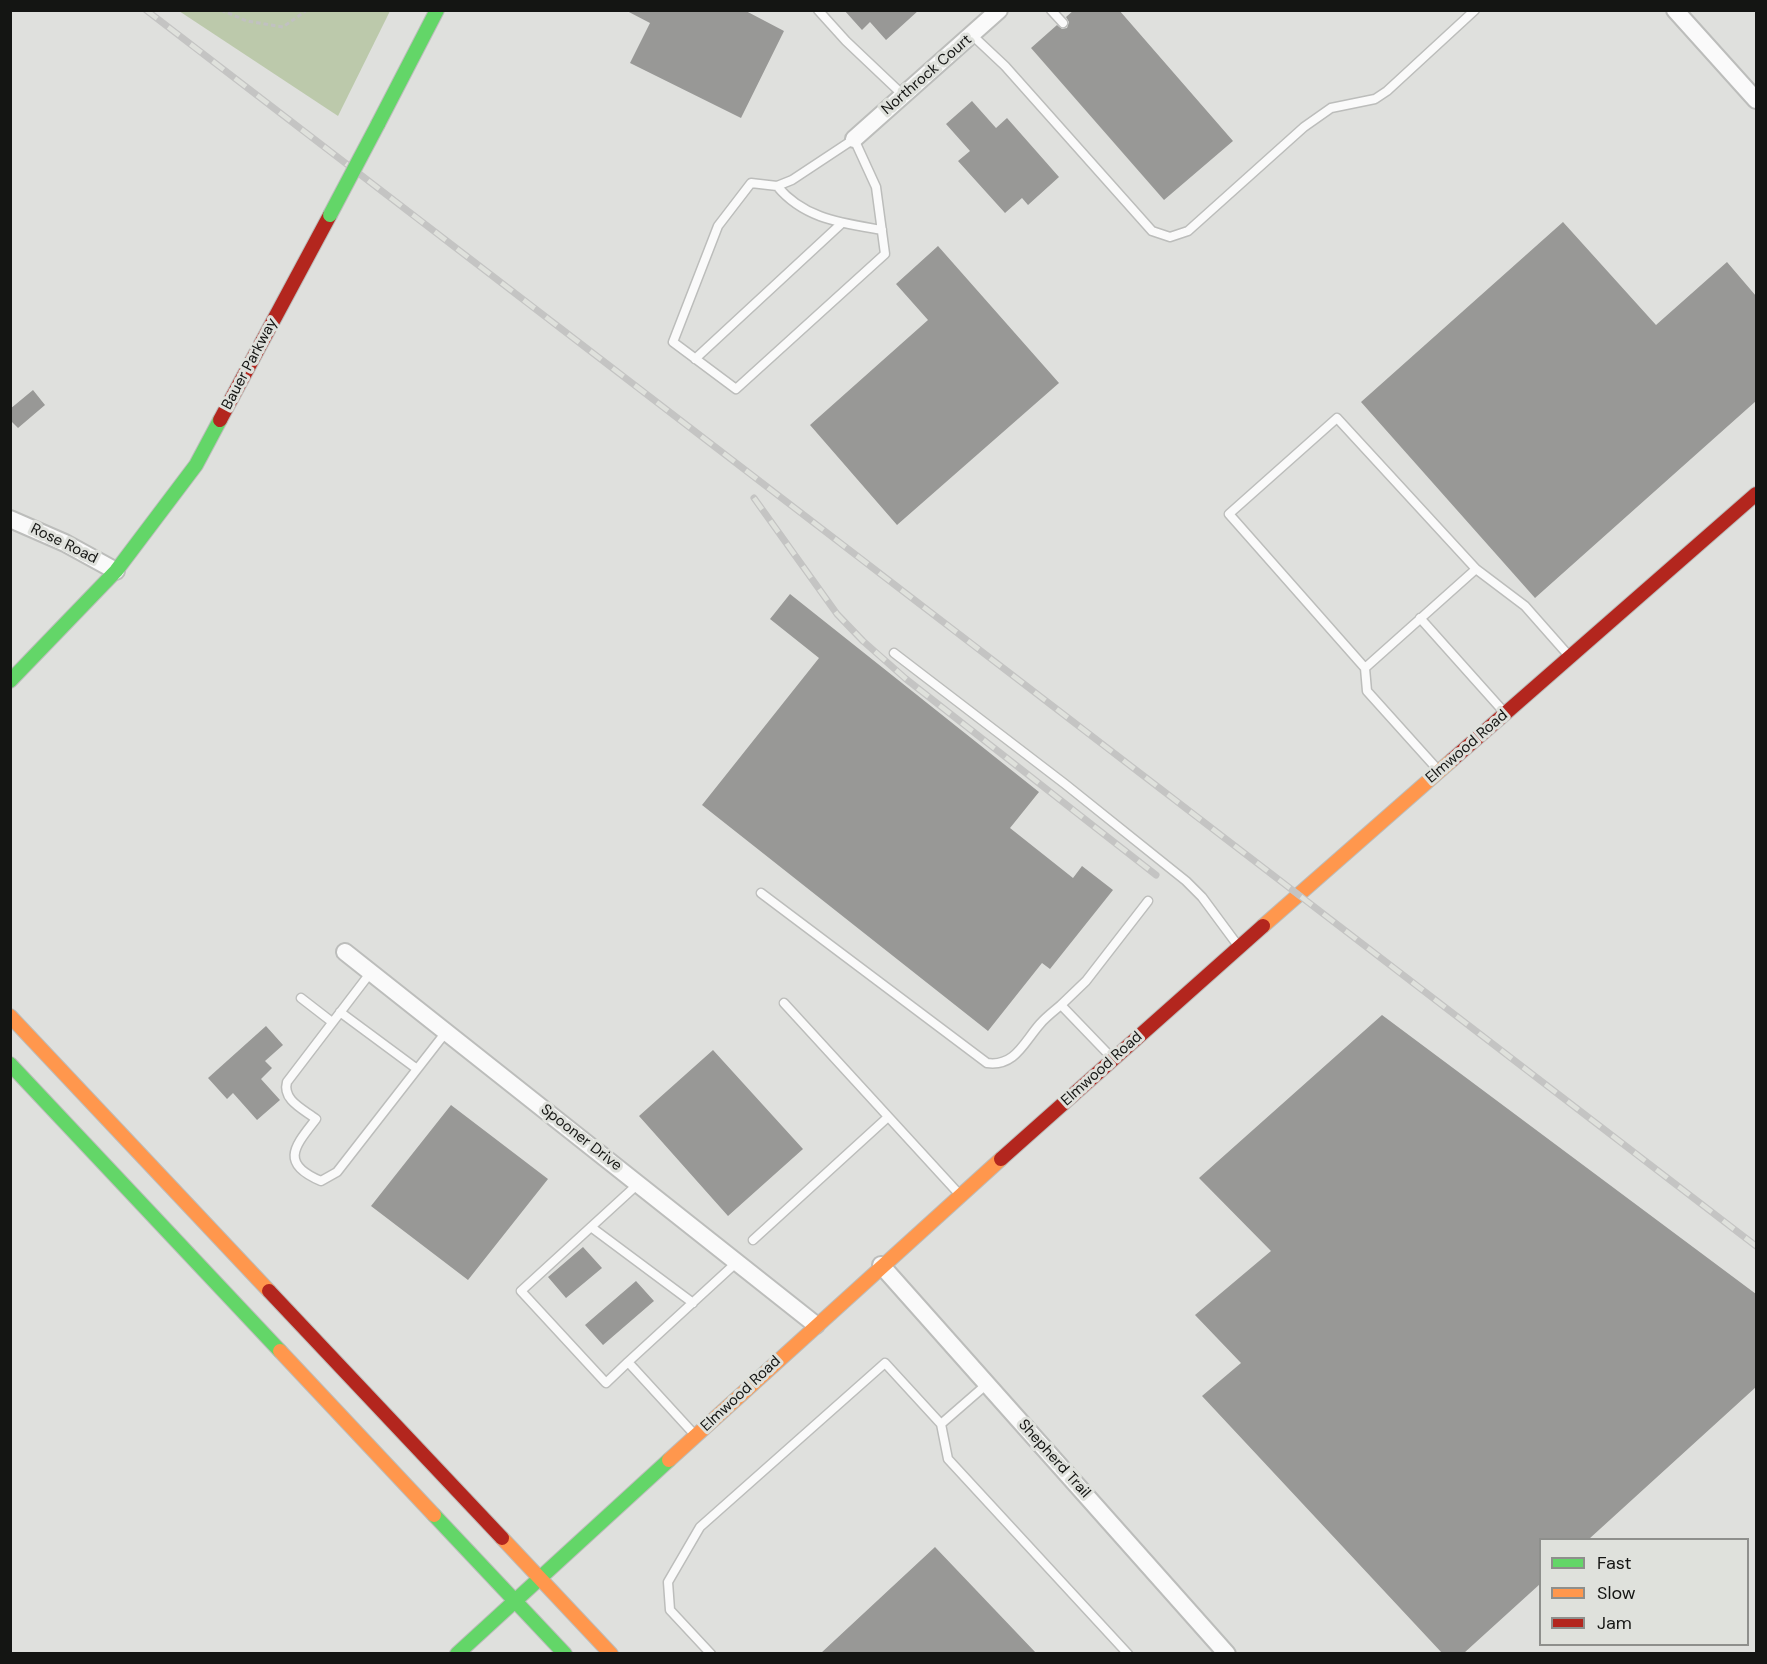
<!DOCTYPE html>
<style>
body{margin:0}
#map{position:relative;width:1767px;height:1664px;overflow:hidden;background:#dfe0dd;font-family:"DM Sans",sans-serif}
canvas{display:block}
.frame{position:absolute;inset:0;border:12px solid #141513;pointer-events:none}
.legend{position:absolute;left:1539px;top:1538px;width:210px;height:108px;box-sizing:border-box;background:#dfe1dc;border:2px solid #8e8f8c;margin:0;padding:8px 10px;list-style:none;font-size:18px;color:#141513}
.legend li{display:flex;align-items:center;gap:12px;height:30px}
.legend b{width:30px;border:2px solid #8e8f8c}
</style>
<div id="map">
<canvas width="1767" height="1664"></canvas>
<div class="frame"></div>
<ul class="legend">
<li><b style="height:8px;background:#63d668"></b>Fast</li>
<li><b style="height:8px;background:#ff974d"></b>Slow</li>
<li><b style="height:8px;background:#b3261e"></b>Jam</li>
</ul>
</div>
<script>
const context = document.querySelector('canvas').getContext('2d');
context.lineJoin = 'round';
function fillPath(path, color) { context.fillStyle = color; context.fill(path, 'evenodd'); }
function trace(path, color, width, dash) { context.strokeStyle = color; context.lineWidth = width; context.lineCap = dash ? 'butt' : 'round'; context.setLineDash(dash || []); context.stroke(path); }
function label(font, color, halo, rows, align = 'center') {
  context.font = font + ' "DM Sans",sans-serif'; context.lineWidth = 6; context.setLineDash([]); context.textBaseline = 'middle'; context.strokeStyle = halo; context.fillStyle = color; for (const [text, x, y, turn = 0] of rows) {
    context.save(); context.translate(x, y); context.rotate((+turn || 0) * Math.PI / 180); context.textAlign = isNaN(turn) ? turn : align; if (halo) context.strokeText(text, 0, 0); context.fillText(text, 0, 0); context.restore();
  }
}
fillPath(new Path2D(`
 M 179,11 L 390,11 L 338,116 Z`), '#bcc9ab');
fillPath(new Path2D(`
 M 625,10 L 744,10 L 784,31 L 741,118 L 630,63 L 650,23 Z
 M 844,10 L 919,10 L 886,40 L 870,22 L 862,30 Z
 M 1074,10 L 1119,10 L 1233,141 L 1164,200 L 1031,48 L 1057,25 L 1062,29 L 1067,28 L 1069,22 L 1066,17 Z
 M 972,101 L 996,128 L 1007,118 L 1059,177 L 1028,205 L 1022,198 L 1005,213 L 958,161 L 970,151 L 946,124 Z
 M 1563,222 L 1656,325 L 1727,262 L 1756,296 L 1756,401 L 1535,598 L 1361,402 Z
 M 938,246 L 1059,383 L 897,525 L 810,425 L 928,320 L 896,284 Z
 M 33,390 L 45,405 L 18,428 L 10,420 L 10,409 Z
 M 790,594 L 1039,792 L 1010,828 L 1073,878 L 1082,866 L 1113,890 L 1050,969 L 1042,963 L 988,1031 L 702,805 L 819,658 L 770,619 Z
 M 1382,1015 L 1756,1294 L 1756,1387 L 1589,1539 L 1540,1539 L 1540,1584 L 1464,1653 L 1442,1653 L 1202,1396 L 1241,1363 L 1195,1315 L 1271,1251 L 1199,1178 Z
 M 266,1026 L 283,1045 L 265,1061 L 272,1068 L 261,1079 L 280,1100 L 257,1120 L 233,1093 L 227,1099 L 208,1078 Z
 M 713,1050 L 803,1149 L 728,1216 L 639,1116 Z
 M 451,1105 L 548,1179 L 468,1280 L 371,1206 Z
 M 583,1247 L 602,1268 L 566,1298 L 548,1277 Z
 M 636,1281 L 654,1301 L 603,1345 L 585,1325 Z
 M 935,1547 L 1036,1653 L 821,1653 Z`), '#989896');
const lane = new Path2D(`
 M 818,10 L 846,41 L 903,95
 M 1051,10 L 1063,23
 M 972,35 L 1005,66 L 1152,231 L 1170,237 L 1188,231 L 1304,127 L 1331,108 L 1375,99 L 1387,91 L 1475,10
 M 854,139 L 876,187 L 885,254 L 736,389 L 673,342 L 718,226 L 751,183 L 777,186 L 792,180 Z
 M 777,186 C 804,219 842,223 882,230
 M 695,359 L 842,223
 M 1420,618 L 1504,712
 M 894,653 L 1065,784 L 1186,881 L 1202,897 L 1239,947
 M 1365,668 L 1476,569
 M 1439,771 L 1367,691 L 1365,668 L 1229,514 L 1337,418 L 1476,569 L 1525,606 L 1570,657
 M 761,893 L 987,1063 C 1015,1067 1024,1042 1040,1024 C 1046,1017 1054,1011 1061,1005 L 1113,1059
 M 371,972 L 287,1082 C 282,1100 303,1109 316,1119 C 296,1145 278,1163 321,1181 L 337,1172 L 446,1032
 M 301,998 L 332,1022
 M 784,1003 L 960,1195
 M 1061,1005 L 1086,981 L 1148,901
 M 340,1012 L 417,1069
 M 591,1227 L 693,1303
 M 753,1240 L 888,1117
 M 628,1362 L 606,1383 L 521,1291 L 638,1184
 M 941,1424 L 987,1384
 M 694,1434 L 628,1362 L 737,1262
 M 711,1654 L 670,1610 L 668,1582 L 700,1527 L 885,1363 L 941,1424 L 948,1459 L 1128,1654`);
const street = new Path2D(`
 M 1675,10 L 1756,100
 M 854,139 L 999,10
 M 10,519 L 65,543 L 116,571
 M 345,952 L 816,1325
 M 881,1265 L 1227,1654`);
const fast = new Path2D(`
 M 378,124 L 437,10
 M 10,681 L 116,571 L 196,465 L 220,420
 M 10,1064 L 280,1351
 M 434,1515 L 565,1654
 M 457,1654 L 669,1460`);
const slow = new Path2D(`
 M 1263,926 L 1452,760
 M 10,1016 L 269,1291
 M 280,1351 L 434,1515
 M 669,1460 L 1001,1159
 M 502,1538 L 611,1654`);
const jam = new Path2D(`
 M 220,420 L 330,215
 M 1452,760 L 1756,494
 M 1001,1159 L 1263,926
 M 269,1291 L 502,1538`);
trace(lane, '#bcbdbb', 11);
trace(street, '#bcbdbb', 20);
trace(fast, '#bcbdbb', 16);
trace(slow, '#bcbdbb', 16);
trace(jam, '#bcbdbb', 16);
trace(new Path2D(`
 M 221,10 L 247,21 L 283,27 L 307,10`), '#c1c1c1', 3, [4.5, 3]);
trace(lane, '#fafafa', 8);
trace(street, '#fafafa', 16);
trace(fast, '#63d668', 14);
trace(slow, '#ff974d', 14);
trace(jam, '#b3261e', 14);
const rail = new Path2D(`
 M 146,10 L 1756,1246
 M 754,498 L 837,614 L 863,641 L 906,679 L 1156,875`);
trace(rail, '#c4c4c3', 7);
trace(rail, '#dfe1dc', 4.5, [14]);
const fastBridge = new Path2D(`
 M 330,215 L 378,124`);
trace(fastBridge, '#bcbdbb', 16, []);
trace(fastBridge, '#63d668', 14);
label('15px', '#141513', '#dfe1dc', [
 ["Northrock Court",927,75,-41],
 ["Bauer Parkway",250,364,-62],
 ["Rose Road",64,544,26],
 ["Elmwood Road",1467,747,-41],
 ["Elmwood Road",1102,1069,-42],
 ["Spooner Drive",581,1138,38],
 ["Elmwood Road",741,1394,-43],
 ["Shepherd Trail",1054,1459,48]
]);
</script>
